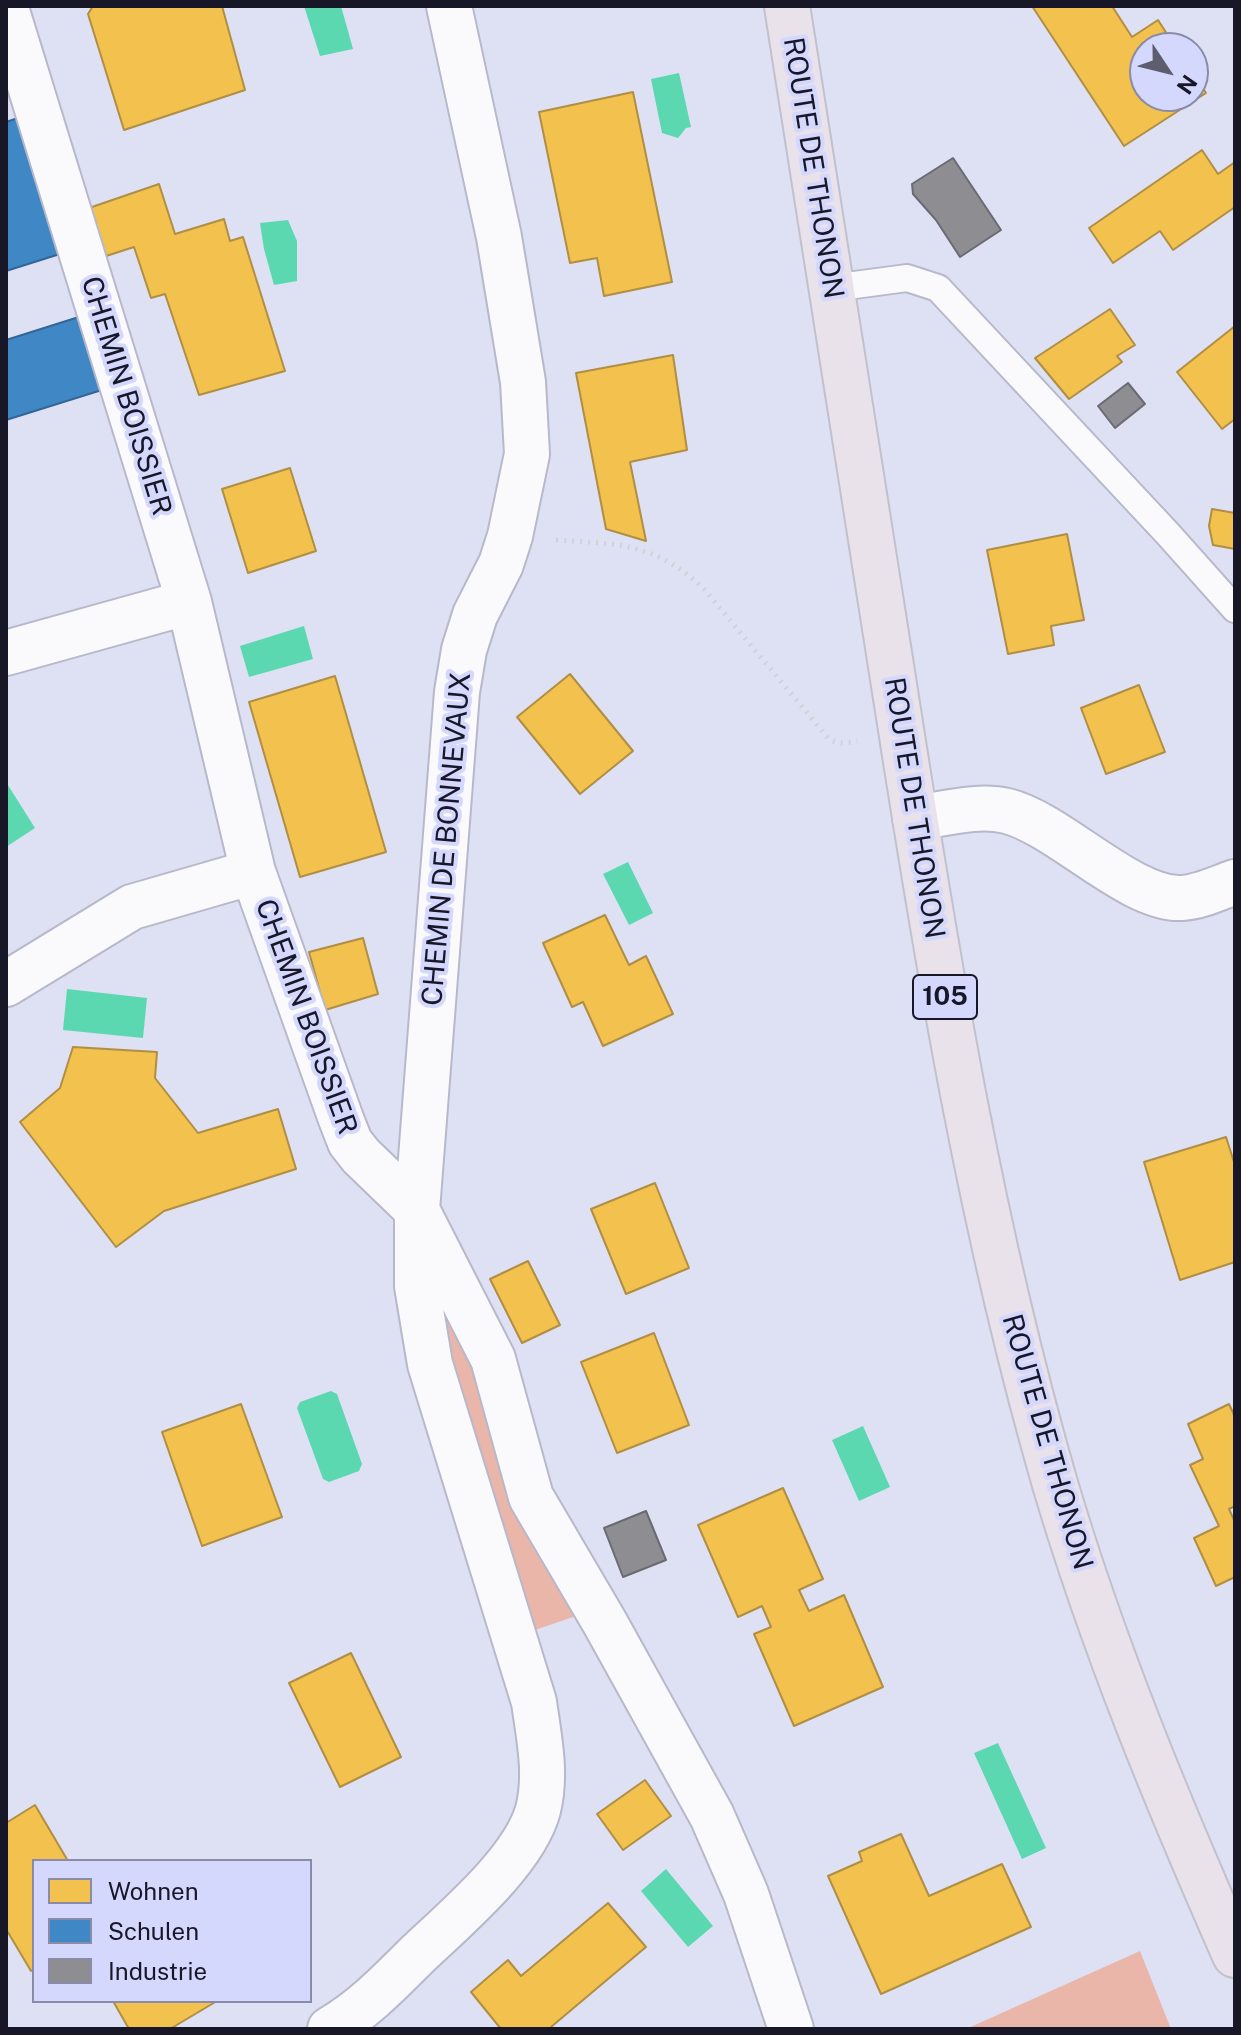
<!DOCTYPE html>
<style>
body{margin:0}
#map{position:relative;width:1241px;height:2035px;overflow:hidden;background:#dee0f4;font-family:"Public Sans",sans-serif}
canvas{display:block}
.frame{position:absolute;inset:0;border:8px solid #171728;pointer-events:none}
.legend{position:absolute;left:32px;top:1859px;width:280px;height:144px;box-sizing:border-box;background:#d5d8fd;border:2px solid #898ba8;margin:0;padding:10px 14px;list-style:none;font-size:24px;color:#171728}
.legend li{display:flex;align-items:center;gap:16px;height:40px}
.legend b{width:40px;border:2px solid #898ba8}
.north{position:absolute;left:1129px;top:32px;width:80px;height:80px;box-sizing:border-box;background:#d5d8fd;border:2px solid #898ba8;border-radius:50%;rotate:125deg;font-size:22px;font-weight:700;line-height:32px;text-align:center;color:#171728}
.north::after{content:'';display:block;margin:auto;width:28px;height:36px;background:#5d5d6f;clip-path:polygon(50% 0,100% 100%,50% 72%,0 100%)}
</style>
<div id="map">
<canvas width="1241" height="2035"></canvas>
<div class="frame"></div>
<ul class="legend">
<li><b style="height:22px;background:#f2c14e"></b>Wohnen</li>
<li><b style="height:22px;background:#3f88c5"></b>Schulen</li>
<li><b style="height:22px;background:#8d8d92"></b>Industrie</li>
</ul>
<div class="north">N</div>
</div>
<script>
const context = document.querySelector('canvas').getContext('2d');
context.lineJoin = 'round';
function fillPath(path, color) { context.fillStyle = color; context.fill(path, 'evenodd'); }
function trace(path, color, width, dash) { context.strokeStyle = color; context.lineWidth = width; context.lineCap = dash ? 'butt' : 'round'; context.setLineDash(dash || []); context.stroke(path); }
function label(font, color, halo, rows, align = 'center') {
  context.font = font + ' "Public Sans",sans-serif'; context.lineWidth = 8; context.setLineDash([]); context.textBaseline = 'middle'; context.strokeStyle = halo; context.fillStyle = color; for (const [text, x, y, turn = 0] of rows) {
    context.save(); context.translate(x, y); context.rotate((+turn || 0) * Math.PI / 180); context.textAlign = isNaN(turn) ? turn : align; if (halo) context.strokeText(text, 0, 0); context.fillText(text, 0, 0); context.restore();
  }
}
fillPath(new Path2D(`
 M 447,1324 L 454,1325 L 460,1329 L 576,1616 L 532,1631 L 463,1394 L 446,1344 L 444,1330 Z
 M 1140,1951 L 1171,2029 L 966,2029 Z`), '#eab6aa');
fillPath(new Path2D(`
 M 304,6 L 341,6 L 353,49 L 320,56 Z
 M 679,73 L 691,127 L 686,128 L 678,138 L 662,133 L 651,79 Z
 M 288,220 L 297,241 L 297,281 L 274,285 L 264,249 L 260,223 Z
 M 304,626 L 313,659 L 249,677 L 240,646 Z
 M 6,782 L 35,828 L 6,847 Z
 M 628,862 L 653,913 L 629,925 L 603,874 Z
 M 67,989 L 147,998 L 143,1038 L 63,1030 Z
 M 331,1391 L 337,1394 L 362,1464 L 359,1471 L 329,1482 L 323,1479 L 297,1408 L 300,1402 Z
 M 863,1426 L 890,1487 L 859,1501 L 832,1440 Z
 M 998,1743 L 1046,1848 L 1022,1859 L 974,1753 Z
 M 666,1869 L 713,1926 L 688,1947 L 641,1891 Z`), '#5cd8b0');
const homes = new Path2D(`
 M 93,6 L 222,6 L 245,90 L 124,130 L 88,14 Z
 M 1032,6 L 1112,6 L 1132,37 L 1158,20 L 1176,48 L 1145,48 L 1145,96 L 1193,96 L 1193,73 L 1206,93 L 1124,146 Z
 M 633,92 L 672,282 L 604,296 L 597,258 L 570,263 L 539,112 Z
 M 1202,150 L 1218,174 L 1235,162 L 1235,207 L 1173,250 L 1160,231 L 1113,263 L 1089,228 Z
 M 159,184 L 175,234 L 224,219 L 230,241 L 243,237 L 285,371 L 199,395 L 165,294 L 151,298 L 134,247 L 103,257 L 89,208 Z
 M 1110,309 L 1135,345 L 1117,356 L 1122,362 L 1069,399 L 1035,358 Z
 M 1235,326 L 1235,419 L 1222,429 L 1177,372 Z
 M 673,355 L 687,450 L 630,462 L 646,541 L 606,529 L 576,373 Z
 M 290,468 L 316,551 L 248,573 L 222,489 Z
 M 1212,509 L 1235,513 L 1235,549 L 1213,545 L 1209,526 Z
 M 1067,534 L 1084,620 L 1051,626 L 1054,645 L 1008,654 L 987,550 Z
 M 570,674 L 633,751 L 580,794 L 517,717 Z
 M 335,676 L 386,852 L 300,877 L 249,702 Z
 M 1139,685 L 1165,752 L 1106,774 L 1081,708 Z
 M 605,915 L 629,965 L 646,956 L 673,1014 L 603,1046 L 583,1002 L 572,1007 L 543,943 Z
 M 363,938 L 378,994 L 325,1010 L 309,952 Z
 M 73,1047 L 157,1052 L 155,1078 L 198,1133 L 278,1109 L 296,1169 L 164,1211 L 116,1247 L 20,1122 L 60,1088 Z
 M 1226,1137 L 1235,1165 L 1235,1262 L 1180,1280 L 1144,1162 Z
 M 655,1183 L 689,1268 L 626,1294 L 591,1209 Z
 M 528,1261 L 560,1325 L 522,1343 L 490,1279 Z
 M 654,1333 L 689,1425 L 617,1453 L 581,1362 Z
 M 241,1404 L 282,1517 L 202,1546 L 162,1432 Z
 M 1229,1404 L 1235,1417 L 1235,1506 L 1229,1509 L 1235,1522 L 1235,1577 L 1216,1586 L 1194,1538 L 1219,1526 L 1190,1465 L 1203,1459 L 1188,1424 Z
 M 783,1488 L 823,1579 L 799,1590 L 809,1611 L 844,1595 L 883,1687 L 794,1726 L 754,1634 L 771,1627 L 762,1606 L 738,1617 L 698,1525 Z
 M 351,1653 L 401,1757 L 340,1787 L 289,1683 Z
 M 645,1780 L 671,1816 L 623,1850 L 597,1814 Z
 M 35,1805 L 68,1861 L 34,1861 L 34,1969 L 31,1971 L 6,1929 L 6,1823 Z
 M 901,1834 L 929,1896 L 1002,1864 L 1031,1927 L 881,1994 L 828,1876 L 862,1861 L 859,1852 Z
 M 608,1903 L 646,1947 L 551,2027 L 553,2029 L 501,2029 L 471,1992 L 508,1960 L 521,1976 Z
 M 113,2001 L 217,2001 L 170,2029 L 129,2029 Z`);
fillPath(homes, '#f2c14e');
trace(homes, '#b08e43', 2);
const schools = new Path2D(`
 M 21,117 L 63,253 L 6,271 L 6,122 Z
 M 82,316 L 105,389 L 6,420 L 6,340 Z`);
fillPath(schools, '#3f88c5');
trace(schools, '#336696', 2);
const industry = new Path2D(`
 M 953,158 L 1001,230 L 960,257 L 936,220 L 913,194 L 912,184 Z
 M 1128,383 L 1145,404 L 1115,428 L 1098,406 Z
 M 646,1511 L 666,1560 L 623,1577 L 604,1528 Z`);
fillPath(industry, '#8d8d92');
trace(industry, '#6a6a72', 2);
const service = new Path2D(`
 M 832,288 L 907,278 L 938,288 L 1168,534 L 1235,609`);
const minor = new Path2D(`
 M 6,8 L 189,602 L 253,872 L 341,1119 L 350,1142 L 361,1156 L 417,1210 L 493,1359 L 531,1497 L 605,1623 L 712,1816 L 746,1894 L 791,2029
 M 6,653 L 189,602
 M 915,818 C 944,814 978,804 1007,811 C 1059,824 1131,901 1182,898 C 1200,897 1218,888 1235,882
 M 6,984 L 132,907 L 253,872
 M 330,2029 C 363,2010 391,1981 418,1954 C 456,1918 524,1861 538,1810 C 547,1774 539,1738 534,1702 L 430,1364 L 417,1286 L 417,1210 L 457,692 L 464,650 L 475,615 L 501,564 L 510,536 L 527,454 L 523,382 L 499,237 L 449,6`);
const primary = new Path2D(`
 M 787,6 C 824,239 860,471 897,704 C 938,966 981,1229 1055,1484 C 1103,1646 1167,1801 1235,1955`);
trace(service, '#b7b8ca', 30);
trace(minor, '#b7b8ca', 48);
trace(primary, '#c0c1cc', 48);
trace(new Path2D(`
 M 556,540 C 619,544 656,543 704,589 L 828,738 C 838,745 846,743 857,741`), '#d1d2d8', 5, [2, 6]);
trace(service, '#fafafd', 26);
trace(minor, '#fafafd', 44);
trace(primary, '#e9e2ea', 44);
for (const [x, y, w] of [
 [945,997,64]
]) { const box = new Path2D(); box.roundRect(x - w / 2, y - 22, w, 44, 6); context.fillStyle = '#d5d8fd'; context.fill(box); trace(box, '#171728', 2); }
label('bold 26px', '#171728', null, [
 ["105",945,997]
]);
label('28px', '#171728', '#d5d8fd', [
 ["ROUTE DE THONON",813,168,81],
 ["CHEMIN BOISSIER",126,396,73],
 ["ROUTE DE THONON",914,808,81],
 ["CHEMIN DE BONNEVAUX",447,839,-85],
 ["CHEMIN BOISSIER",306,1017,70],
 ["ROUTE DE THONON",1047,1442,74]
]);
</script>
